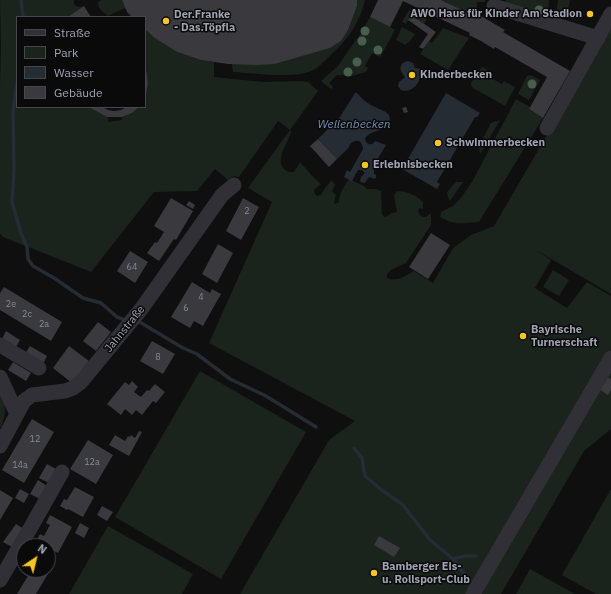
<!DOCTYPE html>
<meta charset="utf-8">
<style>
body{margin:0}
#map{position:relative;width:611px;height:594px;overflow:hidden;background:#0f0f10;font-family:"IBM Plex Sans",sans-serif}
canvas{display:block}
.legend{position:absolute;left:16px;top:16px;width:130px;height:92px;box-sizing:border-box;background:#0a0a0b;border:1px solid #46474e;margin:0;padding:5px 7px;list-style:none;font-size:12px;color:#a0a3b2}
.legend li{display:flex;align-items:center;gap:8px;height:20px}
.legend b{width:20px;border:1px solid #46474e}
.north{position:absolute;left:16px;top:538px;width:40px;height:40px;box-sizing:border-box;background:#0a0a0b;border:1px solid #46474e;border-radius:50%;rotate:35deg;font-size:11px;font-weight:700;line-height:16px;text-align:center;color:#a0a3b2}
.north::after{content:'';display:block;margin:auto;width:14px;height:18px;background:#f5c523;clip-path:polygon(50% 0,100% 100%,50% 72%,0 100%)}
</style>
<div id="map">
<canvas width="611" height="594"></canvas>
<ul class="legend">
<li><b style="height:5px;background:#303036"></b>Straße</li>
<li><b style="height:11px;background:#1b231d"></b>Park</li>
<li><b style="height:11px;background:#262c34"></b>Wasser</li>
<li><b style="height:11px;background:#39393e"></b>Gebäude</li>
</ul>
<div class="north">N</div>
</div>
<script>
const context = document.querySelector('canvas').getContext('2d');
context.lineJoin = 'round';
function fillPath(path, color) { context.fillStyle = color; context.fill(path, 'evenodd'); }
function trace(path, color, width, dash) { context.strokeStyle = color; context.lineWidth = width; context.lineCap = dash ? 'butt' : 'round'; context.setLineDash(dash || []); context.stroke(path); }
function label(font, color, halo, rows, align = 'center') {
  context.font = font + ' "IBM Plex Sans",sans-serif'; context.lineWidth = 3; context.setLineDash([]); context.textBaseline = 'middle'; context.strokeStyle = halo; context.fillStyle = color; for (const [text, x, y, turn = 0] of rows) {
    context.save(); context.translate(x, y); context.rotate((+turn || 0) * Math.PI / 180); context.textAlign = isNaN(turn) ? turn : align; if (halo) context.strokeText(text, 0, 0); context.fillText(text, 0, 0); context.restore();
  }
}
fillPath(new Path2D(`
 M 0,0 L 74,0 L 74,3 L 76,6 L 80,7 L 84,6 L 69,16 L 69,17 L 17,17 L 17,107 L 104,107 L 108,110 L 108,122 L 122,120 L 122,117 L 132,113 L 139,107 L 145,107 L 145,95 L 148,84 L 147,74 L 145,63 L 145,29 L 177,52 L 201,60 L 214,62 L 214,77 L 263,82 L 301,81 L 308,82 L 318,91 L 290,130 L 291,133 C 288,140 282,150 281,158 C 279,166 285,173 294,172 L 298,166 L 300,162 L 314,178 L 321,184 L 314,190 L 315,194 L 317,196 L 321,195 L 325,188 L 332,180 L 335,185 L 332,191 L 336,195 L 334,202 L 335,204 L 339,202 C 339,194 344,186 349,179 L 364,186 L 367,189 L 376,189 L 381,191 L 382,214 L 384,217 L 388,216 L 391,213 L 397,212 L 394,195 L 397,191 C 407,191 416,195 423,202 L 423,209 L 419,208 L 418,212 L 421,216 L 423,217 L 426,217 L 431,213 L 431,225 L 406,263 L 391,270 L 387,274 L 387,278 C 396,283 406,275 414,271 L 433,283 L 453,248 L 471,235 L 494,226 L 611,25 L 611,294 L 536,250 L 551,260 L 535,288 L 567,308 L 587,282 L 611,296 L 611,429 L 584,451 L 501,594 L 240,594 L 329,440 L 355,421 L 209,343 L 272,202 L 248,188 L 290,130 L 278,121 L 239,177 L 234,176 L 228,180 L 215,169 L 197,191 L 154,192 L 91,272 L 3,237 L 0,234 L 0,85 L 1,46 Z
 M 101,0 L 122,0 L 125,8 L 112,14 L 108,16 C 103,12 98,9 98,2 Z
 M 357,0 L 365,0 C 360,21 351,35 336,50 C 329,56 323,64 315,69 C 299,80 253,73 233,72 L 232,64 L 275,64 L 330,48 L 341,41 L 348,30 L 357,6 Z
 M 441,0 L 485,0 L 485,2 L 477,2 L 477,17 Z
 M 506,0 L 549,0 L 548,14 L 505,4 Z
 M 558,0 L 570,0 L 566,18 L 556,15 Z
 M 409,10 L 427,19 L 424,24 L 411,15 L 406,24 L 402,22 Z
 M 370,17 L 390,27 L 395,30 L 380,57 L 372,53 L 365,66 L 368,68 L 366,72 L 348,77 L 345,75 L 337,75 L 329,83 L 333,87 L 331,89 L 321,81 L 337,67 L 361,33 Z
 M 402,27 L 415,34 L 410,41 L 405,45 L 396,40 Z
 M 443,28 L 469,38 L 448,70 L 420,54 L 429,41 L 432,43 Z
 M 482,67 L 492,72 L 489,77 L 502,84 L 504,81 L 515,87 L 505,106 L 473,88 L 471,85 L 471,83 Z
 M 531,75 L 540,80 L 529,100 L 518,94 L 527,76 Z
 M 516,99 L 530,107 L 529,109 L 543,118 L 479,222 C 462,223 456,226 440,217 L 441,212 L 453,206 L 460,199 L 472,182 Z
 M 500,120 L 480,154 L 479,146 L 491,123 Z
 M 456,182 L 463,182 L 450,201 L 448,197 L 447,192 Z
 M 553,270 L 569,280 L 559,296 L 543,287 Z
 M 200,371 L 306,432 L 221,579 L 115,517 Z
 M 0,388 C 6,402 7,413 1,427 L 0,427 Z
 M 611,489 L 611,594 L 596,594 L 562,575 Z
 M 108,526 L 193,574 L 182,594 L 69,594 Z
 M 530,569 L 575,594 L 516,594 Z`), '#1b231d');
fillPath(new Path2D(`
 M 408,61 L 413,63 L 415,68 L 421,69 C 422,80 414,94 401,90 L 398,86 L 399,82 L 405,77 C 400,71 397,64 408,61 Z
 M 355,93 L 357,93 C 362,99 368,104 375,107 C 385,112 395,113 387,127 L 369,134 L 365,138 C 365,144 372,147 375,141 L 386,145 C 381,154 374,162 374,173 L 374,174 L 376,175 L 376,178 L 374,179 L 370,177 L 368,178 L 365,183 L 361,182 L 360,181 L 361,177 L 365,173 L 362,170 L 358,170 L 352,181 L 344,177 L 347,170 L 350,172 L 363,149 C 363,144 359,138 353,142 C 350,143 350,145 349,147 C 346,151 341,155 337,159 L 318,139 L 340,117 Z
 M 446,93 L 480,113 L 477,117 L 475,117 L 437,182 L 440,184 L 437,189 L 402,169 Z`), '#262c34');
trace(new Path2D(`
 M 21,0 L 23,17
 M 17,83 L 13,112 L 14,171 L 12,202 L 21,233 L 27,247 L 28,259 L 33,266 L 54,278 L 83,298 L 101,303 L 117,317 L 125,320 L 127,318
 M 138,321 L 183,348 L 197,354 L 230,379 L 266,396 L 316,427
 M 354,448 L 362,458 L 365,476 L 383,491 L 403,505 L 430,540 L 453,559 L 466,576
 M 453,559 L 466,556 L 476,556`), '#262c34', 3.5);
fillPath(new Path2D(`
 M 122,0 L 357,0 L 357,6 L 348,30 L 341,41 L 330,48 L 275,64 L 257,65 L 228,64 L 201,60 L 177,52 L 155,38 L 145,29 L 145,17 L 132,17 L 127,12 Z
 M 378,0 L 441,0 L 479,18 L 481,16 L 505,30 L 503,32 L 570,71 L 543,118 L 529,109 L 547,77 L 495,47 L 494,49 L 481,41 L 469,35 L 470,33 L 403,1 L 390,27 L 370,17 Z
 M 84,6 L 91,17 L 70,17 L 69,16 Z
 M 411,15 L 436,32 L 423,49 L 419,47 L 428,34 L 408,20 Z
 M 145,66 L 147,74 L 148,84 L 146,94 Z
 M 89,107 L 101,107 L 108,110 L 114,111 L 121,110 L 126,107 L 139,107 L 132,113 L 122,117 L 107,117 Z
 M 406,107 L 408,112 L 404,113 L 402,108 Z
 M 318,139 L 337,159 L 329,167 L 310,146 Z
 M 171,198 L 193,211 L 176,240 L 174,239 L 159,261 L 147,253 L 155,242 L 157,243 L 164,232 L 154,226 Z
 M 243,198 L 259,207 L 241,240 L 226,231 Z
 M 189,201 L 195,205 L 193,209 L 186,205 Z
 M 431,233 L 450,245 L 428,279 L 409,267 Z
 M 218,244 L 233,253 L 217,283 L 202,274 Z
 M 130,251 L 148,262 L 135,283 L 117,271 Z
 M 192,282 L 210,293 L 212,289 L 221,294 L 203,326 L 194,321 L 190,328 L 171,317 Z
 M 4,287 L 62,322 L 51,341 L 0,310 L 0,293 Z
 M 98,322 L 111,332 L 96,351 L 83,341 Z
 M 6,331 L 20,340 L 16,347 L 2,339 Z
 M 152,341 L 175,354 L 163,374 L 140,361 Z
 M 30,346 L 47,356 L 43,364 L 25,354 Z
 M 69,346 L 89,361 L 72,383 L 53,368 Z
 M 13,362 L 31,373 L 26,381 L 8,370 Z
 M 606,377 L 611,379 L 611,390 L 608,395 L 599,389 Z
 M 132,381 L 138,387 L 134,392 L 141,397 L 147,390 L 149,391 L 155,384 L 165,392 L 156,403 L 153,401 L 142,415 L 136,410 L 132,415 L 125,409 L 121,415 L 107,404 L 125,382 L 129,385 Z
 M 32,419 L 54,432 L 24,483 L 2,470 Z
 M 139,431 L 142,432 L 129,456 L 109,445 L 115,435 L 125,441 L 128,436 L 130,437 L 131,435 L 135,438 Z
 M 88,440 L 113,455 L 96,484 L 70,469 Z
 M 47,464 L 56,469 L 49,483 L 39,478 Z
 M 38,480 L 47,486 L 40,499 L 30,494 Z
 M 75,487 L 94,497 L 83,517 L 68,509 L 67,510 L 60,506 L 64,499 L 67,500 Z
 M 20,489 L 29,494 L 24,503 L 15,498 Z
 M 0,490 L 13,498 L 0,520 Z
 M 102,506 L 113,512 L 107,521 L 97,515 Z
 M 50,515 L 72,527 L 58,553 L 48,548 L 48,546 L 44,546 L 36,541 L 40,534 L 44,536 L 50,525 L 46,523 Z
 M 80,523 L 89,528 L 84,538 L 75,533 Z
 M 16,524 L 24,529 L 12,547 L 3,542 Z
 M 379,536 L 400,548 L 394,557 L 374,545 Z
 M 26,570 L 47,570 L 49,572 L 36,594 L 17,594 L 28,576 L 24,573 Z`), '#39393e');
trace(new Path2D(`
 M 494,6 L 598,38
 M 547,128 L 611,14
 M 0,345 L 39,368
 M 0,377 L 17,414
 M 0,446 L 17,414 L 24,401 L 32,395 L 65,391 L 73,388 L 81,382 L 142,308 L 222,195 L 234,185
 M 0,580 L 31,527 L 62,472
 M 473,594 L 611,358`), '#303036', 15);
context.fillStyle = '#485e4c';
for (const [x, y] of [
 [539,10],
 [365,31],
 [362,41],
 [378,50],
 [357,62],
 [348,72],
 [532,84]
]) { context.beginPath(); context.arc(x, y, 4.5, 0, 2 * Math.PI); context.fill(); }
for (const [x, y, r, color] of [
 [590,14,4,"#f5c523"],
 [166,21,4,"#f5c523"],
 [412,75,4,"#f5c523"],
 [438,143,4,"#f5c523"],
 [365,165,4,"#f5c523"],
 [523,336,4,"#f5c523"],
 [374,573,4,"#f5c523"]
]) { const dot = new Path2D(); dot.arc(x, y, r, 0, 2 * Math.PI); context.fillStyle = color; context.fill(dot); trace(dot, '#0a0a0b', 1.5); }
label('9px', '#868895', null, [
 ["2",247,211],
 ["64",132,267],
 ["4",201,297],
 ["2e",11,304],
 ["6",186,308],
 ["2c",27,314],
 ["2a",44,324],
 ["8",158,357],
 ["12",35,439],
 ["12a",92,462],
 ["14a",20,465]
]);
label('bold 11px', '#a0a3b2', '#0a0a0b', [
 ["AWO Haus für Kinder Am Stadion",582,14,"right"],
 ["Der.Franke",174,15],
 ["- Das.Töpfla",174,28],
 ["Kinderbecken",420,75],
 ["Schwimmerbecken",446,143],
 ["Erlebnisbecken",373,165],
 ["Bayrische",531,330],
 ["Turnerschaft",531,343],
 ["Bamberger Eis-",382,567],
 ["u. Rollsport-Club",382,580]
], 'left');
label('11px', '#a0a3b2', '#0a0a0b', [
 ["Jahnstraße",125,329,-51]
]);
label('italic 12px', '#758eaf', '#0a0a0b', [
 ["Wellenbecken",354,125]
]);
</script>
